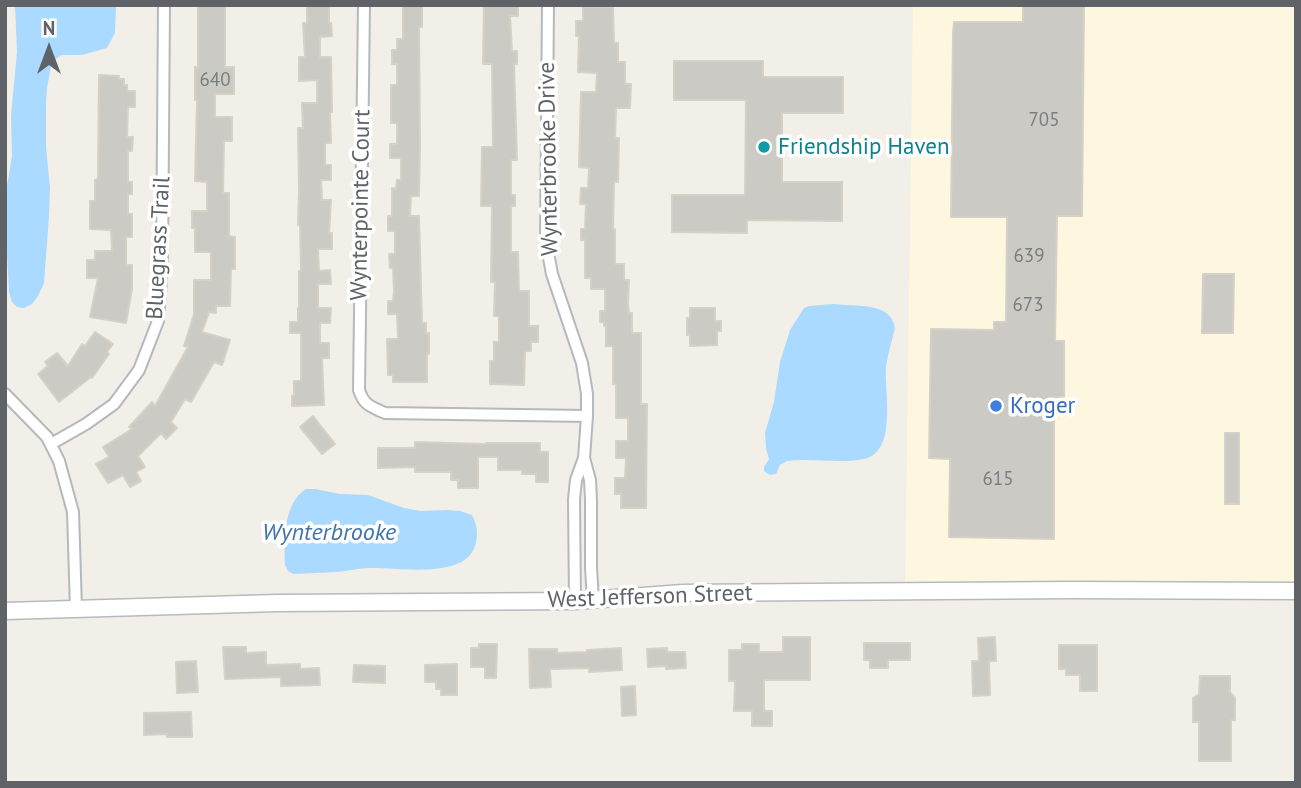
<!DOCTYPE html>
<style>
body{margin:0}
#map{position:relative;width:1301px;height:788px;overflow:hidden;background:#f1efe8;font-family:"PT Sans",sans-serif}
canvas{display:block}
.frame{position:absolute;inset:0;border:7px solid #5f6368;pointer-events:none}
.north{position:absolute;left:14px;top:14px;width:70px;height:70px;-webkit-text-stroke:5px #fff;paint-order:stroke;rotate:0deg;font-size:19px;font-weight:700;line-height:28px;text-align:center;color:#5f6368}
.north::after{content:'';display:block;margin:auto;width:24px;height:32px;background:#5f6368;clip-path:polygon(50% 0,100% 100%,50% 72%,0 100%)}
</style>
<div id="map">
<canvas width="1301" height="788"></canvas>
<div class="frame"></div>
<div class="north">N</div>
</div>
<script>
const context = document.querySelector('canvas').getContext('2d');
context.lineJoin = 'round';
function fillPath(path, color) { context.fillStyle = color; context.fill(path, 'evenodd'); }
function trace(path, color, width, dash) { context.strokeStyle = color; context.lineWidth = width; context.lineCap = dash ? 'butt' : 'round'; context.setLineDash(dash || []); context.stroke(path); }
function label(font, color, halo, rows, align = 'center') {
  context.font = font + ' "PT Sans",sans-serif'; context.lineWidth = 7; context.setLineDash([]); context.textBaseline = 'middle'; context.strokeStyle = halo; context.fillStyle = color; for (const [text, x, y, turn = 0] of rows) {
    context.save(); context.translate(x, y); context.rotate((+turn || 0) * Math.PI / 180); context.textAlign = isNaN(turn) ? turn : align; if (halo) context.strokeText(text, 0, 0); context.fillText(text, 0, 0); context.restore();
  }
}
fillPath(new Path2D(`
 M 913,5 L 1296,5 L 1296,591 L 905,593 Z`), '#fef7e0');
fillPath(new Path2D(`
 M 15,5 L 116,5 L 115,33 L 107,48 L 82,55 L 62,55 L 57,58 L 51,66 L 47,88 L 46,103 L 46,147 L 50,188 L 49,216 L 44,283 L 38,296 L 32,304 L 24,308 L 17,307 L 12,302 L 9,292 L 5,212 L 6,192 L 12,156 L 11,116 L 17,52 Z
 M 834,304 C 854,307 891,301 895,328 C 892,341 888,353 886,366 C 884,391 898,452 864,459 C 839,464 812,458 787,461 L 780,465 L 776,474 L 770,475 L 764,471 L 764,467 L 769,459 L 766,448 L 765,433 L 774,402 L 780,362 L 790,330 L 804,308 L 809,306 Z
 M 306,489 L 315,489 L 340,494 L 368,495 L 404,508 L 421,511 L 447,510 L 460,511 L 472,515 C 477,525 479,534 475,546 C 464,580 397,567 370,568 C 359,568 348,571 337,572 C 323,573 308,573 293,574 L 288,571 L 285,565 C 284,541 283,503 306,489 Z`), '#aadaff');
const building = new Path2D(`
 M 198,5 L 225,5 L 225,67 L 234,67 L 234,94 L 215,94 L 215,117 L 232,117 L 232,141 L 224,141 L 223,193 L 229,193 L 229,236 L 235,237 L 235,269 L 231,269 L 230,306 L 216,306 L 216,313 L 209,312 L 202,332 L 230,340 L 222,365 L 214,362 L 191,402 L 185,399 L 171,422 L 177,428 L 166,439 L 161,433 L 138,456 L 145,467 L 136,472 L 141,481 L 130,487 L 123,475 L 108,483 L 96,464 L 109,457 L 103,447 L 132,429 L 129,427 L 142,413 L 152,402 L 155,406 L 188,347 L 184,346 L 194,314 L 194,280 L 211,280 L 211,252 L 195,252 L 195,228 L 192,228 L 192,211 L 207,211 L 207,182 L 195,181 L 197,100 L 195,100 L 195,67 L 198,67 Z
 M 307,5 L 329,5 L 329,23 L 331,23 L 332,36 L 320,37 L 320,57 L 331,57 L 332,112 L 330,112 L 331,143 L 325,143 L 325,165 L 331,165 L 331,180 L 321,180 L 322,200 L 331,200 L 329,234 L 332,233 L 332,249 L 318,249 L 319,271 L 330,270 L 331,284 L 318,284 L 318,308 L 331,308 L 330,323 L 320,323 L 320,343 L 329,343 L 329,358 L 322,358 L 324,405 L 292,406 L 292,396 L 294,395 L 294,381 L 301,381 L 301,333 L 290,333 L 290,322 L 298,322 L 298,308 L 299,308 L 299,271 L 301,271 L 300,225 L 298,225 L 299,191 L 298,128 L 303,128 L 302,103 L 317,103 L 317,80 L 299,81 L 299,57 L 305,57 L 303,23 L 307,23 Z
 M 403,5 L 422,5 L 422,27 L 419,27 L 420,144 L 419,196 L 411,196 L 410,216 L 419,216 L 422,323 L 426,323 L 426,333 L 429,333 L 429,354 L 427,354 L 427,382 L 393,382 L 393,375 L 388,375 L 387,339 L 398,339 L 397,314 L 388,314 L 388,301 L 393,301 L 394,291 L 393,268 L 390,268 L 389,254 L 395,254 L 395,231 L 388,231 L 388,216 L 392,216 L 392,188 L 396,189 L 397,180 L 401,180 L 401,158 L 390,158 L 390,144 L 397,144 L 397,123 L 391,123 L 391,85 L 397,85 L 397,64 L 392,64 L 392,50 L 397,50 L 397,39 L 403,39 Z
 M 484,5 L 518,5 L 518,16 L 510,16 L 512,51 L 517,51 L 517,64 L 514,64 L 517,160 L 511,160 L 511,195 L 515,195 L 515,206 L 511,206 L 511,252 L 518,252 L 519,291 L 529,291 L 529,326 L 538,326 L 538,342 L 531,342 L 531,351 L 525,351 L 524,385 L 490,384 L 490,361 L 494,361 L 494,342 L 499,342 L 499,316 L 494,316 L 495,282 L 491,282 L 492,206 L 481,206 L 482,147 L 493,147 L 492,64 L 483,64 Z
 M 1023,5 L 1084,5 L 1082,216 L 1057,216 L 1055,341 L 1064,341 L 1064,397 L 1054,397 L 1054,539 L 949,537 L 950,459 L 929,458 L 931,329 L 994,330 L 994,322 L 1006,322 L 1007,217 L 951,217 L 953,32 L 954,22 L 1023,22 Z
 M 583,7 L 613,7 L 614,43 L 618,43 L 618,62 L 625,62 L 625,84 L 631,84 L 630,108 L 616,108 L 615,138 L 619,138 L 618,182 L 614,181 L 613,229 L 615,229 L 615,264 L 624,264 L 624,280 L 629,280 L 628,303 L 629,313 L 632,313 L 632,333 L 641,333 L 641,404 L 647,404 L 646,508 L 621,508 L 621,494 L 615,494 L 615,478 L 625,478 L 626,458 L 616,458 L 616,441 L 628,441 L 628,418 L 616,418 L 616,384 L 613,384 L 613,346 L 606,346 L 606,326 L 604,326 L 604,322 L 600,322 L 600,311 L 605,311 L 605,289 L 591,289 L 591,278 L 585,278 L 585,240 L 581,240 L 581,229 L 585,229 L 586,204 L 580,204 L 581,188 L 588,188 L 589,168 L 579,167 L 581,92 L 596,92 L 597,73 L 578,72 L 579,36 L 576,36 L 576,21 L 583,21 Z
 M 674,61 L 763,61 L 763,77 L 843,77 L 843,113 L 782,113 L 782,182 L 842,182 L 842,221 L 747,220 L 747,233 L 672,232 L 672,195 L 745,195 L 746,100 L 674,100 Z
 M 99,75 L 119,76 L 118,79 L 124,79 L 124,85 L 127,85 L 127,91 L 135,91 L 135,107 L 128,107 L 127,137 L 133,137 L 132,151 L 128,151 L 128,182 L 132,182 L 132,194 L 128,194 L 128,214 L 132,214 L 132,237 L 126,237 L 126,265 L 132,265 L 132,289 L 126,323 L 90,317 L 98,278 L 87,278 L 87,260 L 95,260 L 95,251 L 112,251 L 111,230 L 90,229 L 90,201 L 95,201 L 95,180 L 98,179 Z
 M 1203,274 L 1234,274 L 1233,333 L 1202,333 Z
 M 690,308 L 715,308 L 715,321 L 721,321 L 721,331 L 717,331 L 717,345 L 690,346 L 690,335 L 687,335 L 687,318 L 690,318 Z
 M 95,332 L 113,344 L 107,352 L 109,354 L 92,378 L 91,377 L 59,402 L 38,374 L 48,366 L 45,362 L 57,353 L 68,366 L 82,344 L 85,346 Z
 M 313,416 L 335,444 L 322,454 L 300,427 Z
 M 1225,433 L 1239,433 L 1239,504 L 1225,504 Z
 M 415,442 L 485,444 L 486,443 L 540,443 L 540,452 L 548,452 L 548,482 L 536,482 L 536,474 L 522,474 L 522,470 L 498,470 L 498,457 L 478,457 L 478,488 L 458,488 L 458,480 L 451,480 L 451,472 L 415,472 L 415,467 L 378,468 L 378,448 L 415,448 Z
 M 783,637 L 810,637 L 810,680 L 764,680 L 764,711 L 772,711 L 772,726 L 752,726 L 752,711 L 734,711 L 735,681 L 729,681 L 729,650 L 742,650 L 742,644 L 759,644 L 759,652 L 783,652 Z
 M 995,637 L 996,661 L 989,661 L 990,695 L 973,696 L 972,661 L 979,661 L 978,638 Z
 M 864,643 L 910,643 L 910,660 L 888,660 L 888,668 L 870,668 L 870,660 L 864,660 Z
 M 479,644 L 497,644 L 496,678 L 485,678 L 485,667 L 471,667 L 471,648 L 479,648 Z
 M 1059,645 L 1097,645 L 1097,691 L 1080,691 L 1080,675 L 1066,675 L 1066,669 L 1059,669 Z
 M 223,647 L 246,647 L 246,653 L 266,652 L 266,665 L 300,664 L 300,669 L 319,668 L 320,685 L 281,686 L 281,677 L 225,679 Z
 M 621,648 L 622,670 L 589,672 L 589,668 L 550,669 L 551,687 L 530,688 L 529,649 L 557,649 L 557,653 L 587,652 L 587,650 Z
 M 667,648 L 667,652 L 685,652 L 686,668 L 666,669 L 666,666 L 648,667 L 647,649 Z
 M 196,661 L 198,692 L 177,693 L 176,662 Z
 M 457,664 L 457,695 L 441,695 L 441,689 L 436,689 L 436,682 L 425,682 L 425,665 Z
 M 354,665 L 385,666 L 385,683 L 353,682 Z
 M 1200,676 L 1230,676 L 1230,692 L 1235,698 L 1235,720 L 1231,720 L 1231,761 L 1199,761 L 1199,722 L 1193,722 L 1193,698 L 1199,694 Z
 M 635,686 L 636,715 L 622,716 L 621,687 Z
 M 191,712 L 192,737 L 167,737 L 167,734 L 144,735 L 144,713 Z`);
fillPath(building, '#cccac5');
trace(building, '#d6d1c6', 2);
const street = new Path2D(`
 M 364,5 L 359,390 C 364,406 372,407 385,413 L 587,416
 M 548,5 L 546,242 L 552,274 L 582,363 L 587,394 L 587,416 L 584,458 L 590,480 L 591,500 L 591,568 L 593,600
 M 5,394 L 47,437 L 59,461 L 73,512 L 76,609
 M 51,444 L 86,424 L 114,404 L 139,370 L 158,321 L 162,265 L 164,5
 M 575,601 L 574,499 L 576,480 L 584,458`);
const secondary = new Path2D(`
 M 5,611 L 277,603 L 575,601 L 683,593 L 1071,590 L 1296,591`);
trace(street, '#b5b8bc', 14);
trace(secondary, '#b6babf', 19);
trace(street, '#fff', 10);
trace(secondary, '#fff', 16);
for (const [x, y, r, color] of [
 [764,147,7,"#0f9aa8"],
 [996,406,7,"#3f7fe0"]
]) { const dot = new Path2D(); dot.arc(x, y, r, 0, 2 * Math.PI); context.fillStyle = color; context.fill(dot); trace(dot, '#fff', 2.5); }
label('19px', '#7a7d7f', null, [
 ["640",215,81],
 ["705",1044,121],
 ["639",1029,257],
 ["673",1028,306],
 ["615",998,480]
]);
label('23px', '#0d838f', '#fff', [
 ["Friendship Haven",778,147]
], 'left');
label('23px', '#5f6368', '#fff', [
 ["Wynterbrooke Drive",549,159,-91],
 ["Wynterpointe Court",361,205,-89],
 ["Bluegrass Trail",159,248,-87],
 ["West Jefferson Street",650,597,-2]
]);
label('23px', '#366cbe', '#fff', [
 ["Kroger",1010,406]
], 'left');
label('italic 24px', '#4174aa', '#fff', [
 ["Wynterbrooke",329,533]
]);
</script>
